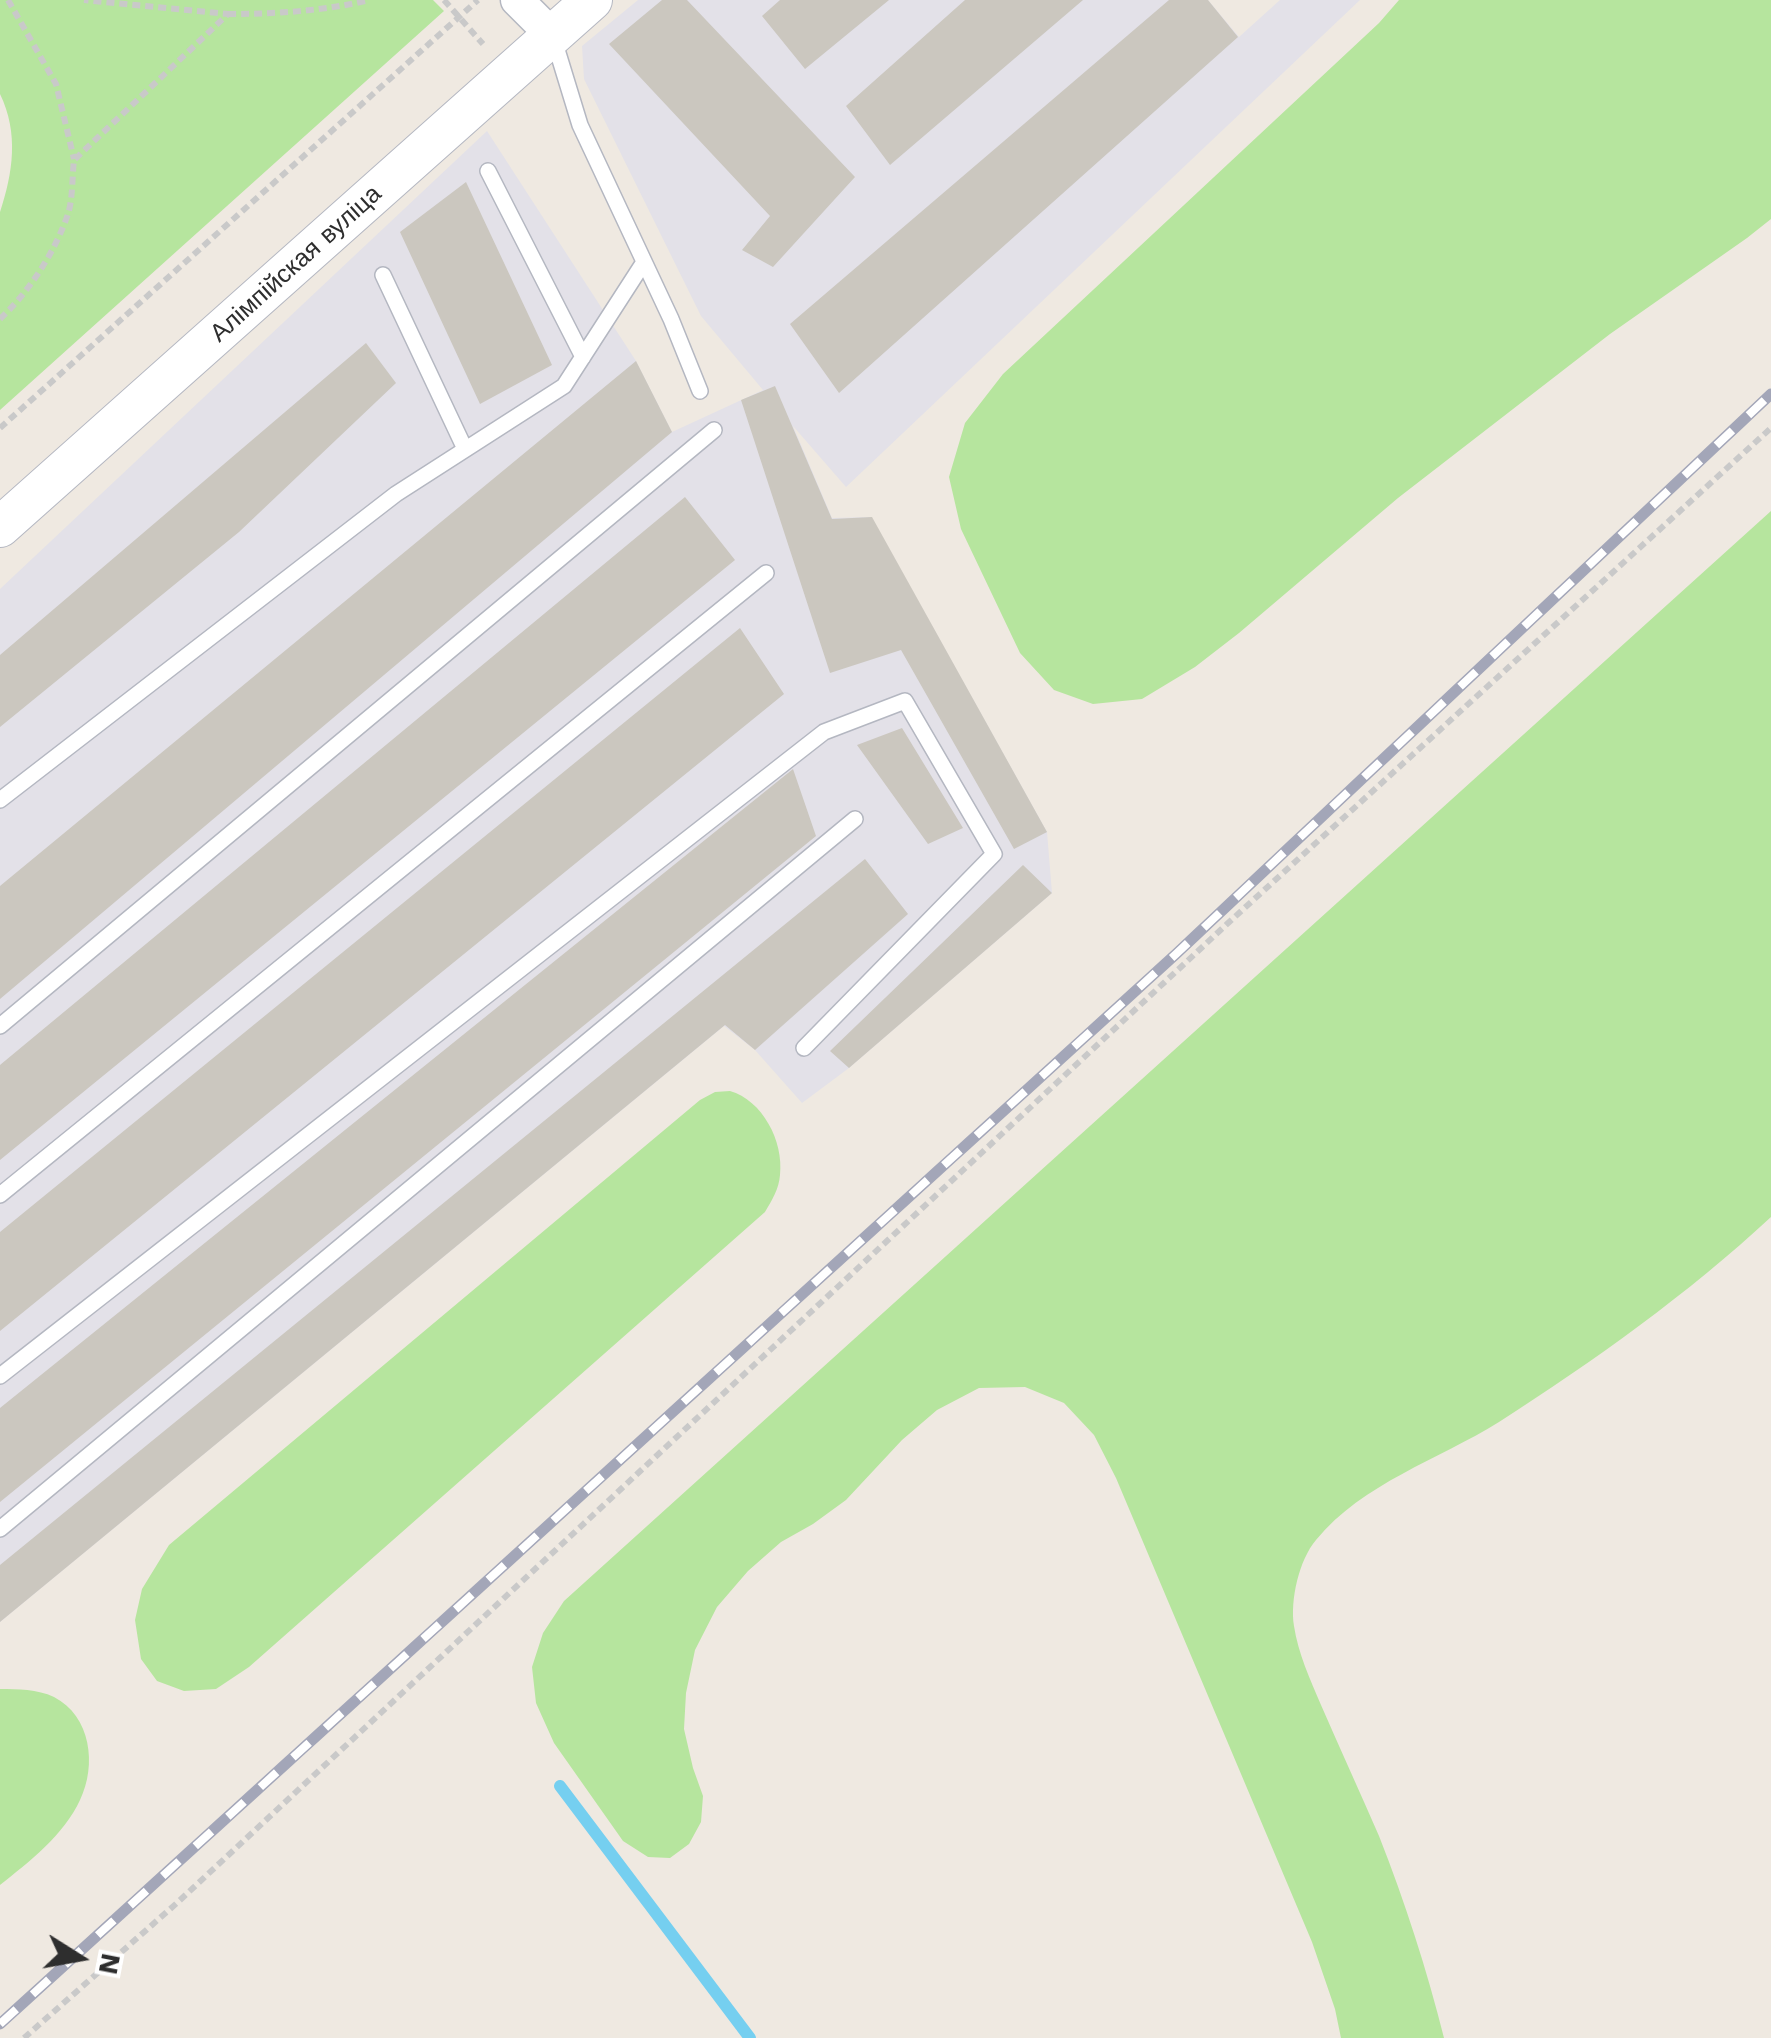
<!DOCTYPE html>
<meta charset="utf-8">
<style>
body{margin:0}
#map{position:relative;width:1771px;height:2038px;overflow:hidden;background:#efe9e1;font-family:"Work Sans",sans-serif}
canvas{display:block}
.north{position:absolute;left:30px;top:1908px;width:100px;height:100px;-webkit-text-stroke:8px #fff;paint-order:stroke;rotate:101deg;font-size:28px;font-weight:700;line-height:40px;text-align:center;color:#2e2e2e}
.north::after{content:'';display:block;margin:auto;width:35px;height:45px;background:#2e2e2e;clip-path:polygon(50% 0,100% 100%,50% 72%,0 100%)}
</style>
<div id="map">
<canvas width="1771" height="2038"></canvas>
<div class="north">N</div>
</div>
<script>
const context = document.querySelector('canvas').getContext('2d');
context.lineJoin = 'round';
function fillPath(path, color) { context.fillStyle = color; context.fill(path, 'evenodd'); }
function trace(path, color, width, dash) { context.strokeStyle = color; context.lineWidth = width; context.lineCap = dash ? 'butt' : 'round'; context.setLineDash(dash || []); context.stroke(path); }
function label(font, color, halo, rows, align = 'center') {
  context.font = font + ' "Work Sans",sans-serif'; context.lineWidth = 9; context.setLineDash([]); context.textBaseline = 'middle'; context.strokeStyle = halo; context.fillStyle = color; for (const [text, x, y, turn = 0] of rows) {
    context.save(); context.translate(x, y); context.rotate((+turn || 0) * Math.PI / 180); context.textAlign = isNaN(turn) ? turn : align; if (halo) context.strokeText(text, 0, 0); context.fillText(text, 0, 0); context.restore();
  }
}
fillPath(new Path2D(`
 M 638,0 L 1208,0 L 1239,37 L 1280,0 L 1360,0 L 846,487 L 793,426 L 832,518 L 871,517 L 1047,832 L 1052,893 L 849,1068 L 802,1103 L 755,1050 L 724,1026 L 0,1622 L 0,589 L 487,131 L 636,361 L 672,432 L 763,390 L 701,316 L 584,79 L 582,46 Z`), '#e3e1e8');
fillPath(new Path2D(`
 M 0,0 L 433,0 L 444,11 L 0,410 L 0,212 C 13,173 19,133 0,94 Z
 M 1399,0 L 1771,0 L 1771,219 L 1747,238 L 1610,334 L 1398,498 L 1239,633 L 1195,667 L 1142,699 L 1093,704 L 1054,690 L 1020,653 L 961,529 L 949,477 L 965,423 L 1003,374 L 1379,23 Z
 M 1771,511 L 1771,1217 C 1688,1294 1594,1361 1499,1422 C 1438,1460 1363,1483 1316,1540 C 1299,1560 1290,1600 1294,1626 C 1298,1653 1310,1679 1321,1705 C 1340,1749 1360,1792 1379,1836 C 1405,1902 1427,1970 1444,2038 L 1341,2038 L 1335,2009 L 1312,1942 L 1116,1478 L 1094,1435 L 1064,1403 L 1025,1387 L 979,1388 L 937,1410 L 902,1440 L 846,1500 L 813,1524 L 781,1542 L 748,1571 L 717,1607 L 695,1650 L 686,1693 L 684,1729 L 693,1768 L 703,1796 L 701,1822 L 689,1844 L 670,1858 L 648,1857 L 623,1841 L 554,1743 L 536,1703 L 532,1667 L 543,1633 L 564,1601 Z
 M 730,1091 C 762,1100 784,1141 780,1175 C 779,1189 772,1200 765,1212 L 249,1667 L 216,1689 L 184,1691 L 157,1681 L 141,1659 L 135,1620 L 142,1589 L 169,1545 L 700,1100 L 715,1092 Z
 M 0,1689 C 18,1689 37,1689 54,1697 C 91,1716 97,1765 80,1800 C 64,1835 29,1862 0,1885 Z`), '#b6e59e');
trace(new Path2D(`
 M 560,1786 L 750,2038`), '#75cff0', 12);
fillPath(new Path2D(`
 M 662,0 L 687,0 L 855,177 L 773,267 L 742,250 L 770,216 L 609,44 Z
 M 780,0 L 889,0 L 805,69 L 762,16 Z
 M 965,0 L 1083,0 L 890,165 L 846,106 Z
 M 1169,0 L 1208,0 L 1238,37 L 839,393 L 790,324 Z
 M 466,182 L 552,365 L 480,404 L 400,232 Z
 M 366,343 L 396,383 L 239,532 L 0,727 L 0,655 Z
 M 636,361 L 672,432 L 0,999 L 0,886 Z
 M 775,386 L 832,519 L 872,517 L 1047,832 L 1014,849 L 901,650 L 830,673 L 741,400 Z
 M 685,497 L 735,560 L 0,1160 L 0,1065 Z
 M 740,628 L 784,694 L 0,1331 L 0,1232 Z
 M 902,728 L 963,828 L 928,844 L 857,745 Z
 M 793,769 L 816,836 L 0,1502 L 0,1408 Z
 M 865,859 L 908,914 L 755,1050 L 725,1025 L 0,1622 L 0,1565 Z
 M 1023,865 L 1052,893 L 849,1068 L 830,1051 Z`), '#cbc7bf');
const service = new Path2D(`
 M 554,40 L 580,125 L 671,319 L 700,391
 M 488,171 L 583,357
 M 383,275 L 465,449
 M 0,800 L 396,494 L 564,386 L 644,262
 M 0,1026 L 714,430
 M 0,1195 L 766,573
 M 0,1376 L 824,732 L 905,701 L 994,854 L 804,1048
 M 0,1529 L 855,819`);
const minor = new Path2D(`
 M 517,0 L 553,36`);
const tertiary = new Path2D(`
 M 0,527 L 592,0`);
trace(service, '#b4b7c1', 18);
trace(minor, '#b4b7c1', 35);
trace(tertiary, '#b4b7c1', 42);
trace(new Path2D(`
 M 8,0 L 56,84 L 74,159
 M 444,0 L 483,44
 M 228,14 C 277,14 322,11 370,0
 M 0,319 C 29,292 55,252 68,214 C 73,198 72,177 74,160 L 228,14 L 84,0
 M 0,428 L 478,0
 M 24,2038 L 178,1902 L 1227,924 L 1771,428`), '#c9c9c9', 6, [8, 5]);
trace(service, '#fff', 15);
trace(minor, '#fff', 32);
trace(tertiary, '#fff', 40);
const rail = new Path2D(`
 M 0,2024 L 1176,954 L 1771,394`);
trace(rail, '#a3a6b8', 11);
trace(rail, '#fff', 8, [22]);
label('25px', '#2e2e2e', '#fff', [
 ["Алімпійская вуліца",296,264,-42]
]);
</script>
